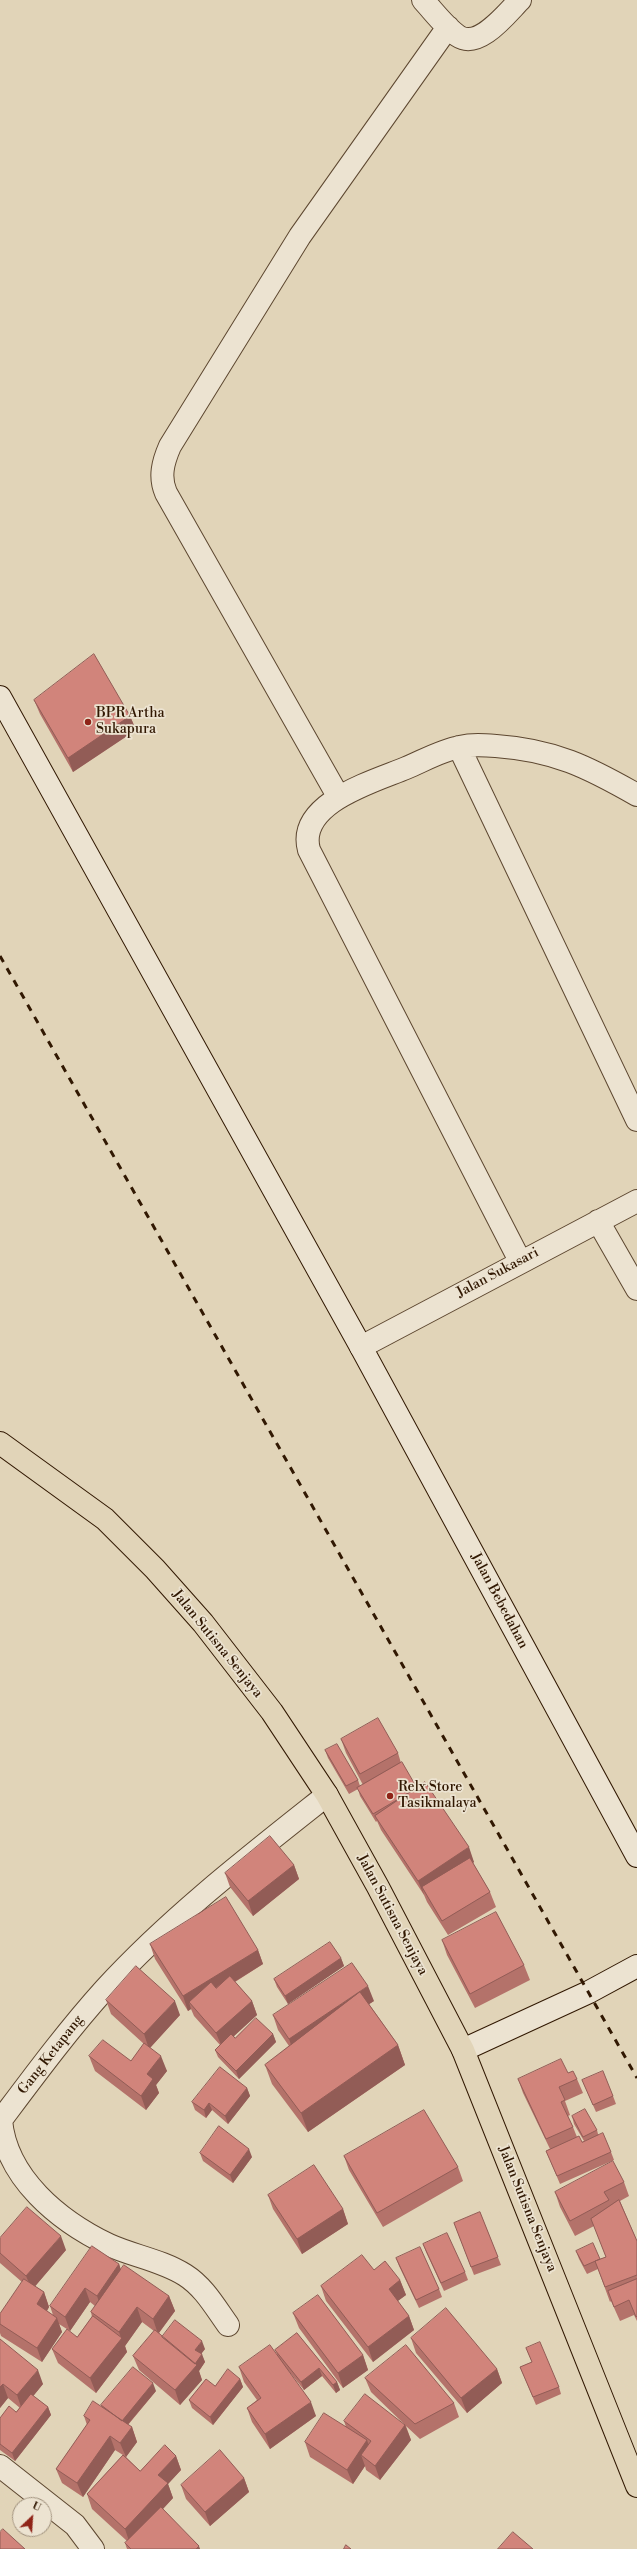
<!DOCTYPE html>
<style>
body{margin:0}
#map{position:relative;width:637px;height:2549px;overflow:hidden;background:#e1d4b8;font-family:"Libre Bodoni",serif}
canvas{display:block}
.north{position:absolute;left:12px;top:2497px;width:40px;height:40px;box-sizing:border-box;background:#ece3d1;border:1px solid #a1927e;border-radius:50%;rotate:25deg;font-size:11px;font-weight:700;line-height:16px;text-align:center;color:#311802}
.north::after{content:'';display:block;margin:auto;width:14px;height:18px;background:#8f2418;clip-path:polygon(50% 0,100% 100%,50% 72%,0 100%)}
</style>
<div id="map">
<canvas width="637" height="2549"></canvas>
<div class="north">U</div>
</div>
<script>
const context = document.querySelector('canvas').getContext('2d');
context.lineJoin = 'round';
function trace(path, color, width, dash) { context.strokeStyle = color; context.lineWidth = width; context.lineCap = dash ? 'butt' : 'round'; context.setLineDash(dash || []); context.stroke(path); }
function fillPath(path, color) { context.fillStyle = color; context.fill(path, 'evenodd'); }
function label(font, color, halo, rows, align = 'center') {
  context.font = font + ' "Libre Bodoni",serif'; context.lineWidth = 3.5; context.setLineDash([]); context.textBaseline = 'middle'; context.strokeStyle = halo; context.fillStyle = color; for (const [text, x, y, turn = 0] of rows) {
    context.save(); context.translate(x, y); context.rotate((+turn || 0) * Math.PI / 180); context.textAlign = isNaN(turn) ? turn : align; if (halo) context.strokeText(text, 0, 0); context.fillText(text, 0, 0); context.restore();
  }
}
const street = new Path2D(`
 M 423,0 C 434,12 445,27 458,36 C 479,50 507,13 520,0
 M 459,747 L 637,1120
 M 338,796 L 166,493 C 159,477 163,462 170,446 L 300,236 L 448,27
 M 598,1221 L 637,1289
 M 520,1261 L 309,850 C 296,803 375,781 406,768 C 423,761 442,750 460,747 C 472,744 484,745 496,746 C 554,750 588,767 637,795
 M 361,1347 L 637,1201
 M 228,2325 C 215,2307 204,2287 185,2275 C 161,2260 133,2256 109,2245 C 59,2221 6,2178 1,2120 C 34,2076 68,2030 105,1989 C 171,1917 250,1856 327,1795
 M 0,2466 L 75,2525 L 93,2549`);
const secondary = new Path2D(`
 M 0,697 L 361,1347 L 637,1856
 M 463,2050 L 589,1992 L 637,1966`);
const primary = new Path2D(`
 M 0,1443 L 105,1519 L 155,1569 L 203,1623 L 272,1712 L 327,1795 L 378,1887 L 463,2050 L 637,2486`);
trace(street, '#5d4730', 24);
trace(secondary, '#311802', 24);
trace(primary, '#311802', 24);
trace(street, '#ece3d1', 22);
trace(secondary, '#ece3d1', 22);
trace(primary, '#e1d4b8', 22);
trace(new Path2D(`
 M 0,956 L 637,2078`), '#311802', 3, [7, 7]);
fillPath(new Path2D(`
 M 34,700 L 130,716 L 136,730 L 73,772 L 40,714 Z
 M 341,1739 L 398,1753 L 401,1763 L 417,1788 L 474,1862 L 473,1863 L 490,1892 L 496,1907 L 448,1935 L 427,1902 L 424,1895 L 381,1830 L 377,1821 L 376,1822 L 360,1796 L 358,1789 L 349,1794 L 328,1758 L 325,1750 L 358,1780 L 360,1786 L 363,1785 L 346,1753 Z
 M 294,1865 L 299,1879 L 253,1916 L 230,1887 L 225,1873 Z
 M 442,1940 L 524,1965 L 530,1980 L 475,2008 L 447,1955 Z
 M 150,1944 L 258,1950 L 263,1964 L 235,1982 L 252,2001 L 257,2015 L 234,2036 L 235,2038 L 273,2034 L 276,2042 L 239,2079 L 218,2057 L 215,2050 L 220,2045 L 194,2016 L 191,2009 L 188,2011 L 155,1959 Z
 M 341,1958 L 344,1966 L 288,2004 L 277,1987 L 274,1979 Z
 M 106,2000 L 180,2015 L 150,2048 L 167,2071 L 156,2085 L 159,2093 L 146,2110 L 95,2071 L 89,2056 L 131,2061 L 144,2044 L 111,2014 Z
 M 374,2001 L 369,2004 L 398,2045 L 405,2065 L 308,2132 L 272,2084 L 265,2065 L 289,2046 L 278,2030 L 273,2015 Z
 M 568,2073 L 577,2079 L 583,2093 L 565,2101 L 570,2115 L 568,2116 L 573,2127 L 577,2137 L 582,2142 L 584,2141 L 574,2124 L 572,2116 L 597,2130 L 598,2134 L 611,2152 L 614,2160 L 560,2184 L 546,2151 L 550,2149 L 523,2093 L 518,2079 Z
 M 582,2080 L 613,2096 L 616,2104 L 596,2112 Z
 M 247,2088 L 250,2096 L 228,2124 L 212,2110 L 206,2118 L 195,2110 L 192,2102 Z
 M 200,2153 L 252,2157 L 233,2183 L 203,2161 Z
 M 344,2156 L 458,2167 L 463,2181 L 383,2227 L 349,2170 Z
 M 624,2182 L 629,2196 L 620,2201 L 637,2241 L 637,2321 L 634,2315 L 620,2321 L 611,2301 L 610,2302 L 598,2269 L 587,2274 L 579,2259 L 576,2251 L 600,2259 L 606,2257 L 594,2226 L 575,2236 L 560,2207 L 555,2192 Z
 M 268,2195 L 343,2209 L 348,2224 L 302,2254 L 273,2209 Z
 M 480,2212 L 501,2265 L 474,2275 L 454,2223 Z
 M 0,2238 L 66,2250 L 35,2286 L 44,2292 L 49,2307 L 47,2311 L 53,2315 L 50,2306 L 119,2264 L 121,2270 L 169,2296 L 175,2311 L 159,2333 L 162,2337 L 205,2349 L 201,2354 L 205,2362 L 199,2371 L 202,2380 L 180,2405 L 139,2370 L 133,2356 L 154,2331 L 142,2322 L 125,2346 L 127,2352 L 96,2393 L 58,2363 L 52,2349 L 77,2337 L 92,2317 L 91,2312 L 95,2306 L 90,2302 L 70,2331 L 59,2324 L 62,2332 L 42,2362 L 1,2336 L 0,2333 L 0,2314 L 22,2282 L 0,2263 Z
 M 423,2244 L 465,2272 L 468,2280 L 444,2291 L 426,2252 Z
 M 396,2258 L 439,2289 L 442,2297 L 419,2308 L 399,2266 Z
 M 374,2270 L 400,2280 L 406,2295 L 397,2301 L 409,2316 L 414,2330 L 373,2362 L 326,2301 L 321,2286 Z
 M 293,2313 L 363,2355 L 368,2370 L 343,2388 L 299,2328 Z
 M 297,2333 L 337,2382 L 340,2390 L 336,2393 L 322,2376 L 304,2390 L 287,2369 L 316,2416 L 270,2449 L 252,2422 L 247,2408 L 257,2400 L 244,2382 L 239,2367 L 277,2354 L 275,2350 Z
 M 411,2338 L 497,2369 L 502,2383 L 467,2413 L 416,2353 Z
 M 0,2339 L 43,2384 L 33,2396 L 48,2407 L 51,2415 L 15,2461 L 0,2450 L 0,2418 L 16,2412 L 20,2408 L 8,2398 L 0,2408 Z
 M 526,2348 L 559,2387 L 561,2394 L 536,2405 L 520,2367 L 532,2362 Z
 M 365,2378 L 454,2403 L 459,2417 L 420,2439 L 406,2426 L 411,2440 L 380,2480 L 366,2470 L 365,2466 L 353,2484 L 310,2457 L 305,2442 L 346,2427 L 344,2421 L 404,2424 L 371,2392 Z
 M 240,2379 L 243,2387 L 213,2425 L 192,2408 L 189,2400 L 215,2386 Z
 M 156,2391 L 128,2425 L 132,2427 L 137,2442 L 126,2457 L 140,2471 L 176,2456 L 181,2470 L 168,2484 L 173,2498 L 163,2509 L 200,2549 L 127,2549 L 125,2543 L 127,2541 L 92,2509 L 87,2494 L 123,2455 L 115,2450 L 83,2497 L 62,2483 L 56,2469 L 87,2425 L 84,2416 L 102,2407 L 101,2405 Z
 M 244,2478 L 249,2492 L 210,2526 L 186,2499 L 181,2485 Z`), '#b4726a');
fillPath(new Path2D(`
 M 130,716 L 136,730 L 73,772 L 68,758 Z
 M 469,1847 L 474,1862 L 426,1894 L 422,1887 L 424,1895 L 418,1881 Z
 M 294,1865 L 299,1879 L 253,1916 L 248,1901 Z
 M 258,1950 L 263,1964 L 194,2007 L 189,2002 L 191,2009 L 188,2011 L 183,1996 Z
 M 341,1958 L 344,1966 L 288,2004 L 285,1996 Z
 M 368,1986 L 374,2001 L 294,2053 L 289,2039 Z
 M 175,2001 L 180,2015 L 149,2049 L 144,2034 Z
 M 252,2001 L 257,2015 L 222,2047 L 216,2033 Z
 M 273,2034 L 276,2042 L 239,2079 L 236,2071 Z
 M 398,2045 L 405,2065 L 308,2132 L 301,2113 Z
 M 161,2056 L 167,2071 L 156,2085 L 159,2093 L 146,2110 L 141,2096 L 147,2074 Z
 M 247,2088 L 250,2096 L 228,2124 L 225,2116 Z
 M 209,2103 L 212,2110 L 206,2118 L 204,2110 Z
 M 249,2149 L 252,2157 L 233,2183 L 230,2175 Z
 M 343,2209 L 348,2224 L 302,2254 L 297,2239 Z
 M 61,2236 L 66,2250 L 32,2290 L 26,2276 Z
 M 119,2264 L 124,2279 L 102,2311 L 97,2296 Z
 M 400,2280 L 406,2295 L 394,2304 L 389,2289 Z
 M 85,2288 L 90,2302 L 70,2331 L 65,2317 Z
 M 44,2292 L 49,2307 L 42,2319 L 37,2304 Z
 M 169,2296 L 175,2311 L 158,2334 L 153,2319 Z
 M 137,2307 L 142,2322 L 125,2346 L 127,2352 L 96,2393 L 90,2378 L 121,2338 L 119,2332 Z
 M 409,2316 L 414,2330 L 373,2362 L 368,2347 Z
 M 57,2318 L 62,2332 L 42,2362 L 37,2348 Z
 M 202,2341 L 205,2349 L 198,2358 L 195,2350 Z
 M 202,2354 L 205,2362 L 199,2371 L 202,2380 L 180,2405 L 175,2390 Z
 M 363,2355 L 368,2370 L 343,2388 L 338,2373 Z
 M 319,2368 L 322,2376 L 304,2390 L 301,2382 Z
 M 497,2369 L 502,2383 L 467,2413 L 461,2398 Z
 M 38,2370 L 43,2384 L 22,2410 L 17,2395 Z
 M 240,2379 L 243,2387 L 213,2425 L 210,2417 Z
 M 337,2382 L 340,2390 L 336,2393 L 333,2385 Z
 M 153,2383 L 156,2391 L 124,2429 L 121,2421 Z
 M 3,2384 L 8,2398 L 0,2408 L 0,2387 Z
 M 311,2402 L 316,2416 L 270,2449 L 265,2434 Z
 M 48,2407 L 51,2415 L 15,2461 L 12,2453 Z
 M 405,2425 L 411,2440 L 380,2480 L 375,2466 Z
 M 132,2427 L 137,2442 L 126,2457 L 120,2443 Z
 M 110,2436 L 115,2450 L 83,2497 L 77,2483 Z
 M 367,2440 L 372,2455 L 361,2455 L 365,2466 L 353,2484 L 347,2470 Z
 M 176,2456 L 181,2470 L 168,2484 L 173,2498 L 130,2544 L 125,2529 L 158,2475 Z
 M 244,2478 L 249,2492 L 210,2526 L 205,2512 Z
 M 199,2546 L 200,2549 L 196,2549 Z`), '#925c56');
const building = new Path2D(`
 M 94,654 L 130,716 L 68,758 L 34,700 Z
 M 378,1718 L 398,1753 L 360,1774 L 341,1739 Z
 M 337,1744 L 358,1780 L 346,1786 L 325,1750 Z
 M 402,1762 L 417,1788 L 373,1814 L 357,1788 Z
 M 425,1782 L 469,1847 L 418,1881 L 375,1816 Z
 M 270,1836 L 294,1865 L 248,1901 L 225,1873 Z
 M 470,1858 L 490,1892 L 442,1921 L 422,1887 Z
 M 226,1897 L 258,1950 L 183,1996 L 150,1944 Z
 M 496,1912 L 524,1965 L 470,1994 L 442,1940 Z
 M 330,1942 L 341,1958 L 285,1996 L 274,1979 Z
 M 352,1963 L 368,1986 L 289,2039 L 273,2015 Z
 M 136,1966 L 175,2001 L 144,2034 L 106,2000 Z
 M 230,1976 L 252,2001 L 216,2033 L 189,2002 L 211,1982 L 216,1988 Z
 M 360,1992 L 398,2045 L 301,2113 L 265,2065 Z
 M 256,2018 L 273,2034 L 236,2071 L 215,2050 L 231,2034 L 235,2038 Z
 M 103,2040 L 131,2061 L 144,2043 L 161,2056 L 147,2074 L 153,2079 L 141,2096 L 89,2056 Z
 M 561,2059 L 568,2073 L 573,2071 L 577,2079 L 559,2087 L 565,2100 L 561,2102 L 573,2127 L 546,2139 L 518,2079 Z
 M 220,2067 L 247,2088 L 225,2116 L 209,2103 L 204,2110 L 192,2102 Z
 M 603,2071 L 613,2096 L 593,2105 L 582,2080 Z
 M 585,2109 L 597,2130 L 583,2137 L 572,2116 Z
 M 424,2110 L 458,2167 L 377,2213 L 344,2156 Z
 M 219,2126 L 249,2149 L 230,2175 L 200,2153 Z
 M 603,2133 L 611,2152 L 557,2176 L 546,2151 L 579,2136 L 582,2142 Z
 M 613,2161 L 624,2182 L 604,2192 L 609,2200 L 570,2221 L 555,2192 Z
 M 314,2165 L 343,2209 L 297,2239 L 268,2195 Z
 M 619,2200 L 637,2241 L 637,2275 L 605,2287 L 595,2261 L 606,2257 L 591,2219 Z
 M 27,2207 L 61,2236 L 26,2276 L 0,2253 L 0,2238 Z
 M 480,2212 L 498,2257 L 471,2267 L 454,2223 Z
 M 447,2233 L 465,2272 L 441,2283 L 423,2244 Z
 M 593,2243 L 600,2259 L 584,2266 L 576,2251 Z
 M 92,2246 L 119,2264 L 97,2296 L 85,2288 L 65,2317 L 50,2306 Z
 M 420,2247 L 439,2289 L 416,2300 L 396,2258 Z
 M 362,2255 L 374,2270 L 385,2261 L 400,2280 L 389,2289 L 409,2316 L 368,2347 L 321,2286 Z
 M 124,2265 L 169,2296 L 153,2319 L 137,2307 L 119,2332 L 91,2312 Z
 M 24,2279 L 44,2292 L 37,2304 L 57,2318 L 37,2348 L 0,2324 L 0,2314 Z
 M 637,2279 L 637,2316 L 636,2317 L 629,2300 L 614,2307 L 608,2291 Z
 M 318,2295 L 363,2355 L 338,2373 L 293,2313 Z
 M 446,2308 L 497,2369 L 461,2398 L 411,2338 Z
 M 93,2316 L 122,2338 L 90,2378 L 52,2349 L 67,2329 L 77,2337 Z
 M 175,2320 L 202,2341 L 195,2350 L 202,2354 L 195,2364 L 162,2337 Z
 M 155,2330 L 197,2365 L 175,2390 L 133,2356 Z
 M 297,2333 L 337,2382 L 333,2385 L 319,2368 L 301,2382 L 275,2350 Z
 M 0,2339 L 38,2370 L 17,2395 L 3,2384 L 0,2387 Z
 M 540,2342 L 559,2387 L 533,2397 L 520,2367 L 532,2362 L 526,2348 Z
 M 270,2345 L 311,2402 L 265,2434 L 247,2408 L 261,2398 L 239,2367 Z
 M 406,2345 L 454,2403 L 415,2424 L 365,2378 Z
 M 133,2367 L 153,2383 L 122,2421 L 101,2405 Z
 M 228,2369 L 240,2379 L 210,2417 L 189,2400 L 206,2379 L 215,2386 Z
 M 31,2394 L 48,2407 L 12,2453 L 0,2444 L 0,2418 L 9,2406 L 16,2412 Z
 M 365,2394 L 405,2425 L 375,2466 L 361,2455 L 371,2441 L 344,2421 Z
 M 93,2401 L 132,2427 L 120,2443 L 110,2436 L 77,2483 L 56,2469 L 90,2420 L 84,2416 Z
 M 324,2413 L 367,2440 L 347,2470 L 305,2442 Z
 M 165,2445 L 176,2456 L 158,2475 L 168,2483 L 125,2529 L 87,2494 L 123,2455 L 140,2471 Z
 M 220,2450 L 244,2478 L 205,2512 L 181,2485 Z
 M 161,2507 L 199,2546 L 196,2549 L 131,2549 L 125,2543 Z
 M 3,2529 L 25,2549 L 0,2549 L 0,2532 Z
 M 513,2532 L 533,2549 L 498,2549 Z
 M 346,2545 L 351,2549 L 344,2549 Z`);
fillPath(building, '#d1847b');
trace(building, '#925c56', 1);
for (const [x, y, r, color] of [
 [88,722,4,"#8f2418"],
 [390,1796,4,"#8f2418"]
]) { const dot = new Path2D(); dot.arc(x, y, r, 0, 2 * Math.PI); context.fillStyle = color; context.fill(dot); trace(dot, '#ece3d1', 1.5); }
label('14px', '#311802', '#ece3d1', [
 ["BPR Artha",96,714],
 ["Sukapura",96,730],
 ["Relx Store",398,1788],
 ["Tasikmalaya",398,1804]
], 'left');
label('14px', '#311802', '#ece3d1', [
 ["Jalan Sukasari",498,1273,-28],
 ["Jalan Bebedahan",499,1601,62],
 ["Jalan Sutisna Senjaya",217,1644,51],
 ["Jalan Sutisna Senjaya",392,1915,62],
 ["Gang Ketapang",51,2055,-52],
 ["Jalan Sutisna Senjaya",527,2209,68]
]);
</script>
